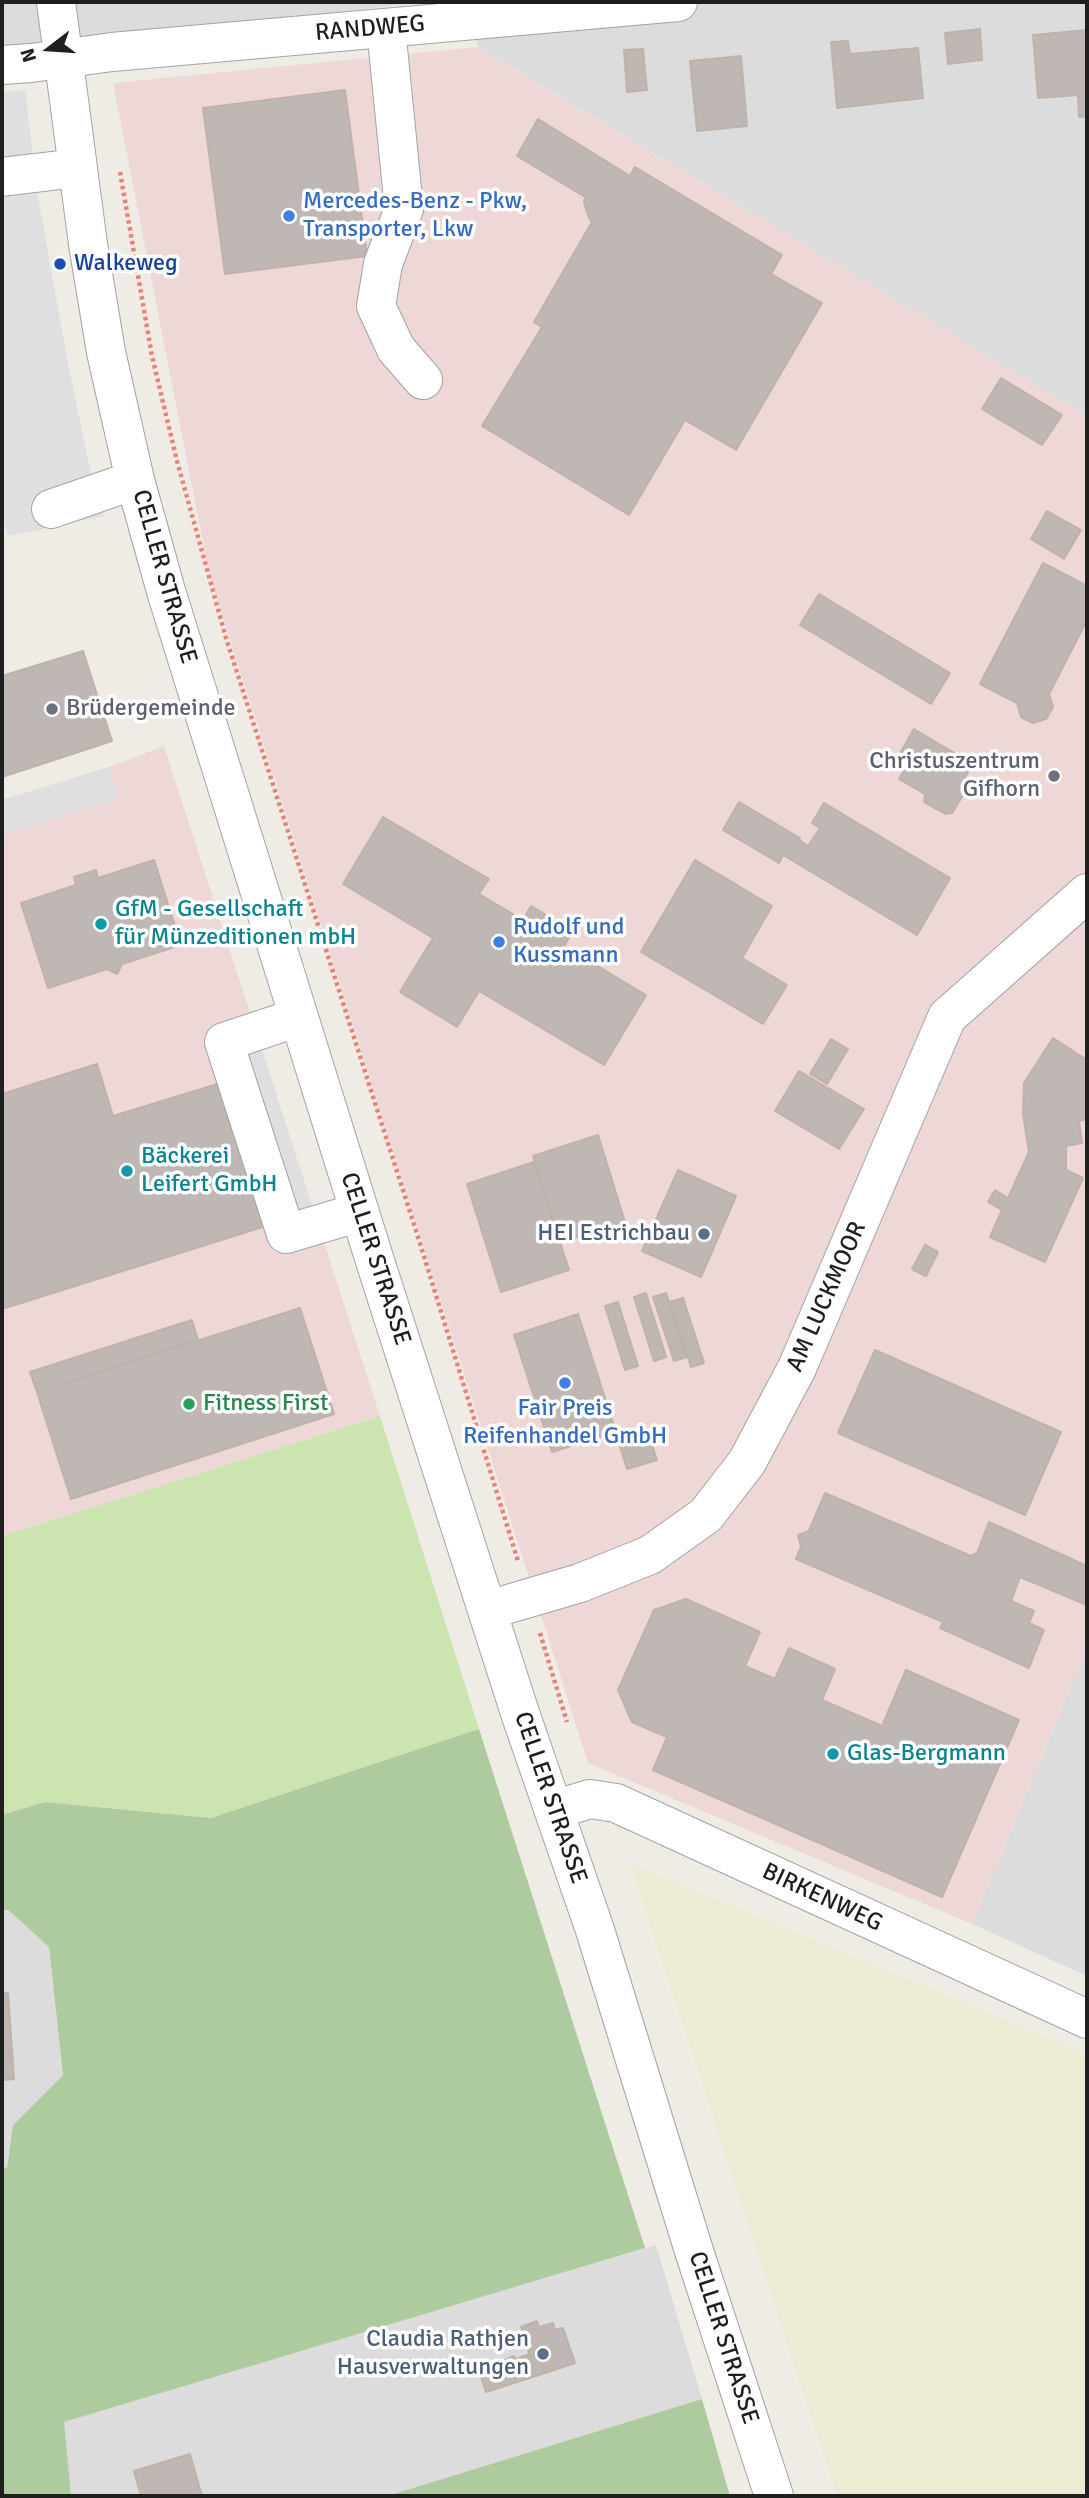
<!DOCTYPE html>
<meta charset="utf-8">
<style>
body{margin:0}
#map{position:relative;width:1089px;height:2498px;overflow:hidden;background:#efece6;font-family:Signika,sans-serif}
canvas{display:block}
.frame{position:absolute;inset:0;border:4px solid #1f1f1f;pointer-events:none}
.north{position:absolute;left:14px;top:14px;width:70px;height:70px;-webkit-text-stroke:5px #fff;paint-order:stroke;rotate:253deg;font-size:19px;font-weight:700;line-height:28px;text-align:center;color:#1f1f1f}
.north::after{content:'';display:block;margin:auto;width:24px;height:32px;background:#1f1f1f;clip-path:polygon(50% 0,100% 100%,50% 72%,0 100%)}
</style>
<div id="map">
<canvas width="1089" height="2498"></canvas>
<div class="frame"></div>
<div class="north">N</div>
</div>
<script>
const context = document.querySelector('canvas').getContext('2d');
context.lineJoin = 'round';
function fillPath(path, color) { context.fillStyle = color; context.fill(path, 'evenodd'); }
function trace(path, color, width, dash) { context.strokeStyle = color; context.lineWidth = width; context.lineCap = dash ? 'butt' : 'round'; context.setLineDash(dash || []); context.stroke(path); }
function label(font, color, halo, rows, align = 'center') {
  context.font = font + ' Signika,sans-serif'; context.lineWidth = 7; context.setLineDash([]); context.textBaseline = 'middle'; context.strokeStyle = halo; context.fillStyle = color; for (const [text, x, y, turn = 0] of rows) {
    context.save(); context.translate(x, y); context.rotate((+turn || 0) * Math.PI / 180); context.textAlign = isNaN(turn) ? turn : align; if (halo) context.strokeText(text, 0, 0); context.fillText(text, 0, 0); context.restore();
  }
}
fillPath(new Path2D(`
 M 2,2 L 424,2 L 2,52 Z
 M 465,2 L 1087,2 L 1087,416 L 478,47 Z
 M 1087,1648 L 1087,1976 L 972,1924 Z
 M 2,1910 L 8,1910 L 49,1947 L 63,2075 L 13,2125 L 7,2169 L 2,2169 Z
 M 656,2245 L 702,2399 L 387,2496 L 71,2496 L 63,2422 Z`), '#dddcdc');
fillPath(new Path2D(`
 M 477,47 L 1087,416 L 1087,1648 L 972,1924 L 588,1763 L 209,573 L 113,83 Z
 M 164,746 L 380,1416 L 2,1536 L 2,800 L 109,767 Z`), '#eed7d7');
fillPath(new Path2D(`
 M 630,1863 L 1087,2054 L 1087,2496 L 837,2496 Z`), '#ebecd3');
fillPath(new Path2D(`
 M 380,1416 L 479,1729 L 211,1818 L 45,1802 L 2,1815 L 2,1536 Z`), '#cce5b0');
fillPath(new Path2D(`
 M 479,1729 L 645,2248 L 64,2422 L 71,2496 L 2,2496 L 2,2169 L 7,2168 L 13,2125 L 63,2075 L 49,1947 L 8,1910 L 2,1910 L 2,1815 L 45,1802 L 211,1818 Z
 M 702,2399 L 730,2496 L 387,2496 Z`), '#adcb9e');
fillPath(new Path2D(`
 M 25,90 L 38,197 L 66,353 L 89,465 L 104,516 L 8,536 L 2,512 L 2,92 Z
 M 109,767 L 118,799 L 2,835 L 2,800 Z
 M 256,1032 L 317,1224 L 286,1234 L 224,1042 Z`), '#dfdfdf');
const building = new Path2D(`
 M 980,29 L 982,60 L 948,64 L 945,33 Z
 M 1087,30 L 1087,116 L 1079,117 L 1078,95 L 1038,98 L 1033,35 Z
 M 848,41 L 850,54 L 918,48 L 923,98 L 837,108 L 831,42 Z
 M 643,49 L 647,90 L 627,92 L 624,50 Z
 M 741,56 L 747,126 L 697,131 L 690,61 Z
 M 345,90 L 367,256 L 225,274 L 203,108 Z
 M 538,119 L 630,176 L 635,167 L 782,255 L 771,274 L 822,303 L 736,450 L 685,420 L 629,515 L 482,426 L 542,327 L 534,322 L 592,222 L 589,218 L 584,202 L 585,197 L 517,156 Z
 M 1001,378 L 1062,415 L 1042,445 L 982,409 Z
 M 1047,511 L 1081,530 L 1064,559 L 1031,539 Z
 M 1043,563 L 1087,586 L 1087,620 L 1049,694 L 1053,707 L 1046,719 L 1033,723 L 1021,717 L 1017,703 L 980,684 Z
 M 819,594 L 950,673 L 931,704 L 800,625 Z
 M 83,651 L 112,741 L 2,777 L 2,676 Z
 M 914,729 L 973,764 L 961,784 L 965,792 L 952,813 L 946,814 L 924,802 L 925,794 L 899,779 L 909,762 L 899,755 Z
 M 739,802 L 800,838 L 799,840 L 808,846 L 820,828 L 812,823 L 824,803 L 950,878 L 917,935 L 783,855 L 779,863 L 723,830 Z
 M 383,817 L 489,879 L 479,894 L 523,920 L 531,906 L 573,931 L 564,946 L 646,995 L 604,1065 L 479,991 L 457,1027 L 400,992 L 433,938 L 343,884 Z
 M 154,860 L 181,945 L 122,964 L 117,974 L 107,969 L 48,988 L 21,903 L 76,885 L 74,877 L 96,870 L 98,878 Z
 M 695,860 L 772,906 L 742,958 L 787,985 L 763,1024 L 641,952 Z
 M 1053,1038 L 1087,1060 L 1087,1119 L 1079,1121 L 1082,1143 L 1066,1146 L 1066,1170 L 1083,1178 L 1045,1262 L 990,1237 L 1002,1210 L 988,1202 L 995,1190 L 1008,1198 L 1029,1152 L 1023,1114 L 1024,1083 Z
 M 831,1039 L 848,1049 L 827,1084 L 810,1074 Z
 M 97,1064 L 113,1116 L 224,1082 L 269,1225 L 2,1309 L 2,1094 Z
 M 799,1071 L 864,1109 L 839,1149 L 775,1111 Z
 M 598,1135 L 625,1222 L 561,1242 L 533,1156 Z
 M 534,1162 L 569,1270 L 501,1292 L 467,1184 Z
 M 678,1170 L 736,1196 L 701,1277 L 642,1251 Z
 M 925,1245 L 938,1252 L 926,1276 L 912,1269 Z
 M 646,1293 L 666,1357 L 654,1361 L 634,1297 Z
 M 666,1293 L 687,1357 L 674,1361 L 653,1297 Z
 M 683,1298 L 704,1363 L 691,1367 L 670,1302 Z
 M 618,1302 L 638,1366 L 625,1370 L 605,1306 Z
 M 300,1308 L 334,1414 L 71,1499 L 37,1392 Z
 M 578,1314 L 616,1432 L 552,1452 L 514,1335 Z
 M 192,1320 L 198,1340 L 37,1392 L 30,1372 Z
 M 875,1350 L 1061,1432 L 1025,1515 L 838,1433 Z
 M 647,1430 L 657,1460 L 627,1469 L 618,1440 Z
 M 825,1493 L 971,1556 L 977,1553 L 989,1522 L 1087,1566 L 1087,1605 L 1020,1577 L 1011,1601 L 1034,1611 L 1029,1623 L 1044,1630 L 1029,1668 L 940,1628 L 943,1622 L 796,1559 L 801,1547 L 798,1535 L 809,1531 Z
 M 686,1599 L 760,1632 L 745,1666 L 775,1679 L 789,1648 L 835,1669 L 822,1700 L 882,1726 L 906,1670 L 1019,1720 L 942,1897 L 653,1770 L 667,1737 L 632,1722 L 618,1690 L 654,1610 Z
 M 2,1993 L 8,1993 L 14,2079 L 2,2080 Z
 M 537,2321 L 539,2327 L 553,2323 L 555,2330 L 563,2328 L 575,2363 L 536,2376 L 521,2327 Z
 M 530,2354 L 536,2376 L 486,2392 L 479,2371 L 514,2356 L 515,2359 Z
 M 190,2454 L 202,2496 L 141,2496 L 134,2471 Z`);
fillPath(building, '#bfb7b3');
trace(building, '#bfb2a9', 2);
const minor = new Path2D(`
 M 56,2 L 88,244 L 106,352 L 135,480 L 166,591 L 375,1261 L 520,1713 L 595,1930 L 694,2251 L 774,2496
 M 386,28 L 404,209 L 383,264 L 376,306 L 396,349 L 423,380
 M 2,65 L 31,63 L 112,52 L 678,2
 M 2,177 L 77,168
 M 51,509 L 135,480
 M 299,1017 L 224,1042 L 286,1234 L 360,1212
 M 488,1610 L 580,1583 L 650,1555 L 706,1515 L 747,1462 L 797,1368 L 947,1017 L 1087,893
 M 554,1810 L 590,1799 L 616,1803 L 1087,2019`);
trace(minor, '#a3a3a3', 40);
trace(new Path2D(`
 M 120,172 L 152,356 L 177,461 L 226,638 L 418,1237 L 518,1561
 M 540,1633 L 567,1722`), '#ee7f77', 4.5, [3.5, 3.5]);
trace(minor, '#fff', 38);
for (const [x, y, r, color] of [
 [289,216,7,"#3f7fe0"],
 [60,264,7,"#1a4fb4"],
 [52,709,7,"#6b7280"],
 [1054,776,7,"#6b7280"],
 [101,924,7,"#0f9aa8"],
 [499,942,7,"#3f7fe0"],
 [127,1171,7,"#0f9aa8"],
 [704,1234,7,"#5c6f8a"],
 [565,1383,7,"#3f7fe0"],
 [189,1404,7,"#2e9e5b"],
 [833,1754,7,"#0f9aa8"],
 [543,2354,7,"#5c6f8a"]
]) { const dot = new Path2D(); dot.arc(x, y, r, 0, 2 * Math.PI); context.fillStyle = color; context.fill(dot); trace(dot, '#fff', 2.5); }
label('24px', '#1f1f1f', '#fff', [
 ["RANDWEG",370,29,-5],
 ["CELLER STRASSE",164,577,74],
 ["CELLER STRASSE",375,1259,72],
 ["AM LUCKMOOR",827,1297,-66],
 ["CELLER STRASSE",550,1798,71],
 ["BIRKENWEG",822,1898,25],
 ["CELLER STRASSE",723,2338,72]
]);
label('24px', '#366cbe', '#fff', [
 ["Mercedes-Benz - Pkw,",303,202],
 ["Transporter, Lkw",303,230],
 ["Rudolf und",513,928],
 ["Kussmann",513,956],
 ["Fair Preis",565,1409,"center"],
 ["Reifenhandel GmbH",565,1437,"center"]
], 'left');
label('24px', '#164399', '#fff', [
 ["Walkeweg",74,264]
], 'left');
label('24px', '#5b616d', '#fff', [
 ["Brüdergemeinde",66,709],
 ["Christuszentrum",1040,762,"right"],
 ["Gifhorn",1040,790,"right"]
], 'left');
label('24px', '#0d838f', '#fff', [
 ["GfM - Gesellschaft",115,910],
 ["für Münzeditionen mbH",115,938],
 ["Bäckerei",141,1157],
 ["Leifert GmbH",141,1185],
 ["Glas-Bergmann",847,1754]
], 'left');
label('24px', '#4e5e75', '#fff', [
 ["HEI Estrichbau",690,1234],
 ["Claudia Rathjen",529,2340],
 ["Hausverwaltungen",529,2368]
], 'right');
label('24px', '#27864d', '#fff', [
 ["Fitness First",203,1404]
], 'left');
</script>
